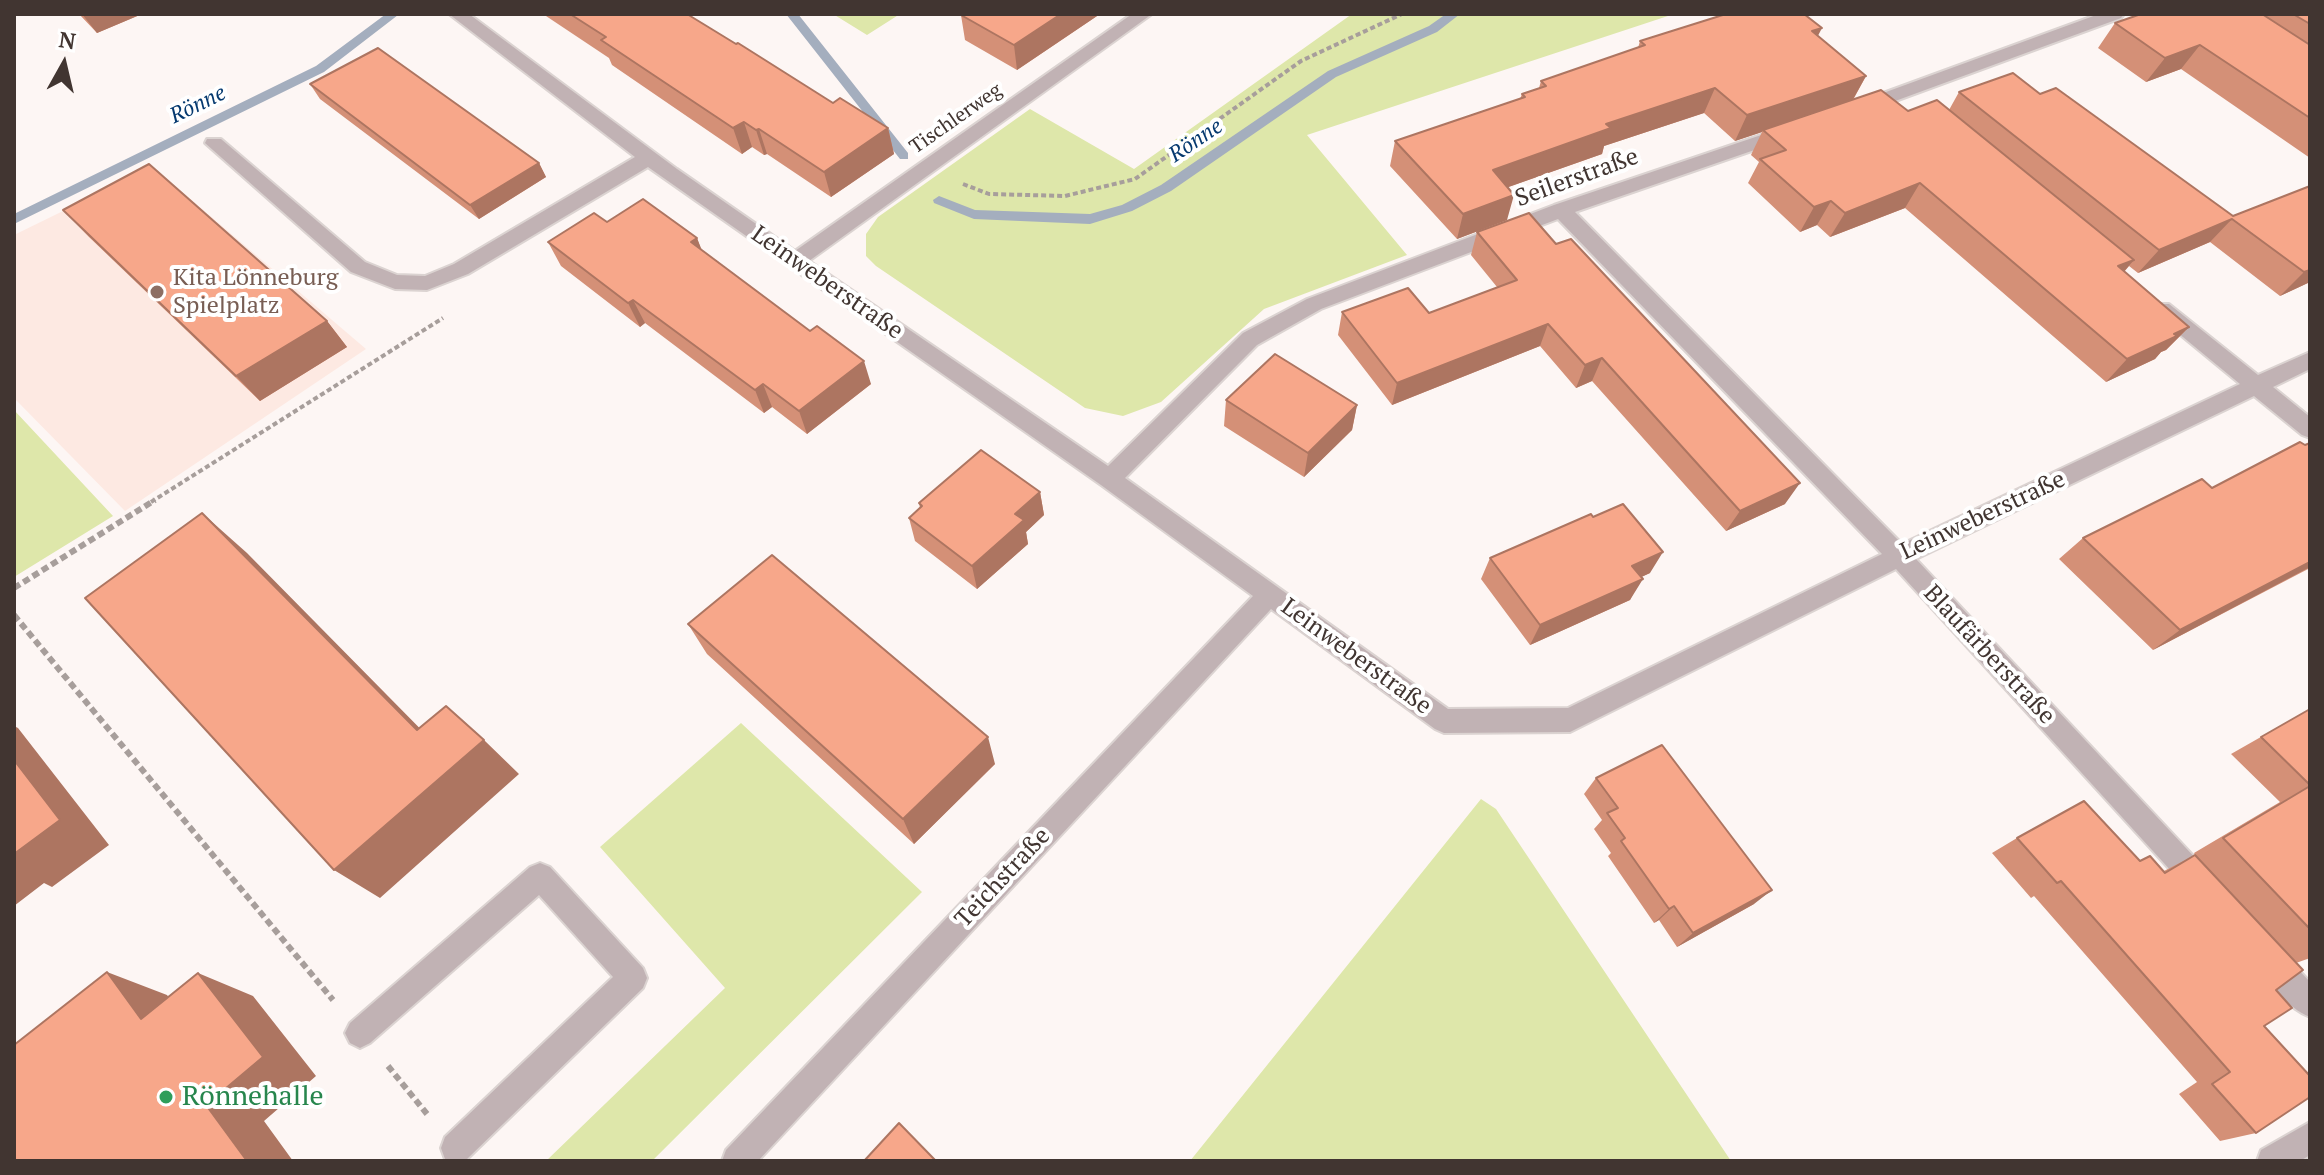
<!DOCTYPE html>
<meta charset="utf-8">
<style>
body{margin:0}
#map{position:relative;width:2324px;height:1175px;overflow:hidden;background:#fdf6f4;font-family:"PT Serif",serif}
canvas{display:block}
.frame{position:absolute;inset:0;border:16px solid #413531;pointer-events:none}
.north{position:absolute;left:24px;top:24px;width:80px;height:80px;-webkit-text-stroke:6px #fff;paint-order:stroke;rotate:8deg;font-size:22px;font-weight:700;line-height:32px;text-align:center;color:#413531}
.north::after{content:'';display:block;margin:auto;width:28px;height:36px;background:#413531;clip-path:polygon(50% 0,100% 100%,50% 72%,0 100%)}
</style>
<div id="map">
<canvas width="2324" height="1175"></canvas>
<div class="frame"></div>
<div class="north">N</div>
</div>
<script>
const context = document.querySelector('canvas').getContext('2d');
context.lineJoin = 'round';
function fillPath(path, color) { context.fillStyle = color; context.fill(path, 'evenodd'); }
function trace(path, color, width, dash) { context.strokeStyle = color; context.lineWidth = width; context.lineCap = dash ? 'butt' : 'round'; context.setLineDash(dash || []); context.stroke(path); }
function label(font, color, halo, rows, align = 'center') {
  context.font = font + ' "PT Serif",serif'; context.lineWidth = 8; context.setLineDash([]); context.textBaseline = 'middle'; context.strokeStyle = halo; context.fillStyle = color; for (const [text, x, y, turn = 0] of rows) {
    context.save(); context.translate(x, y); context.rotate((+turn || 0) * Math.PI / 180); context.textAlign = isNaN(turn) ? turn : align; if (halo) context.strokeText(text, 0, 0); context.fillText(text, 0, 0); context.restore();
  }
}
fillPath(new Path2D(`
 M 153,167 L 366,349 L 125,511 L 14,398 L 14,235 Z`), '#fde9e2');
fillPath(new Path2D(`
 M 833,14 L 900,14 L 867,35 Z
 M 1352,14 L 1674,14 L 1307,135 L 1407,255 L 1264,309 L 1161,402 L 1123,416 L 1085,408 L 876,266 L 866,256 L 866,234 L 878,217 L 1030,109 L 1134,169 Z
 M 14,410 L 113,516 L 14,577 Z
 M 741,723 L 922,892 L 652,1161 L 546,1161 L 725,988 L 600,847 Z
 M 1481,799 L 1496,809 L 1731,1161 L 1190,1161 Z`), '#dee7aa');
fillPath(new Path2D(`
 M 386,14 L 398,15 L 324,72 L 14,224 L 14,214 L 316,66 Z
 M 786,14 L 798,14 L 908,153 L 908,159 L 900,159 Z
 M 1446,14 L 1460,14 L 1437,32 L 1336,77 L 1171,191 L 1132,211 L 1090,224 L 974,219 L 934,203 L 933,200 L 939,196 L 975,210 L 1090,214 L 1122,205 L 1161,185 L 1328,71 L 1429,26 Z`), '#a4aebe');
const service = new Path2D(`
 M 540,863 L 550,867 L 643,968 L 647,978 L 643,988 L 467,1159 L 445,1159 L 441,1148 L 445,1137 L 613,977 L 539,895 L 370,1043 L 360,1048 L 350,1043 L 345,1033 L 350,1023 L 530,867 Z`);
const minor = new Path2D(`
 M 449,14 L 469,14 L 677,169 L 795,251 L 1132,14 L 1152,14 L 809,261 L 1108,466 L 1243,333 L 1307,299 L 1554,205 L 1785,127 L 1792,129 L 1794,133 L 1792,137 L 1575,212 L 1902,544 L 2240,384 L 2155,314 L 2152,309 L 2155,304 L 2169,304 L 2258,375 L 2310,352 L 2310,369 L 2273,387 L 2310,417 L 2310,438 L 2302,435 L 2254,396 L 1916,559 L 2213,877 L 2217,886 L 2213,895 L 2203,899 L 2193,895 L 1896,569 L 1570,732 L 1444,733 L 1435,729 L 1271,609 L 758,1161 L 722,1161 L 726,1150 L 1253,596 L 1101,485 L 648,167 L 468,274 L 427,290 L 395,289 L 351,272 L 205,143 L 207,139 L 221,139 L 365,262 L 397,275 L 425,276 L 454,264 L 635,157 ZM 1558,219 L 1882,554 L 1568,708 L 1448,709 L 1125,478 L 1257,345 L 1321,309 Z
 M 2099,14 L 2124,14 L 2121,18 L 1868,111 L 1862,113 L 1853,107 L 1856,103 Z
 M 2268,944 L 2278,948 L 2310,982 L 2310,1017 C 2289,1009 2262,979 2254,958 L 2258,948 Z
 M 2310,1122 L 2310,1155 L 2300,1161 L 2257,1161 L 2261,1150 Z`);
trace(service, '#dbd3d1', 4);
trace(minor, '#dbd3d1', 4);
trace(new Path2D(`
 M 963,184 L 989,194 L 1065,196 L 1135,179 L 1301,61 L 1402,14
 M 151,502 L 443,318`), '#a79e9b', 4, [5, 3]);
trace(new Path2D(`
 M 14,588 L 155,500
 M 14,615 L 333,1000
 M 388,1066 L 427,1114`), '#a79e9b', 6, [7, 4]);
fillPath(service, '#c1b2b4');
fillPath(minor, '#c1b2b4');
fillPath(new Path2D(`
 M 79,14 L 142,14 L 97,33 Z
 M 543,14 L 687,14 L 833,103 L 888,128 L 894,154 L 831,197 L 767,154 L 764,155 L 752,147 L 742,154 L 612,65 L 609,58 Z
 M 962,14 L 1100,14 L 1017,70 L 965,40 L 961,15 Z
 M 2141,14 L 2310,14 L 2310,158 L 2181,69 L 2146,82 L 2098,48 L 2115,23 Z
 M 1818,36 L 1866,76 L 1853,100 L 1908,111 L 1949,110 L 1959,92 L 2040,94 L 2233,216 L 2310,186 L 2310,282 L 2280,296 L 2210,242 L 2138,273 L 2129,266 L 2124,272 L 2189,327 L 2166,350 L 2161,352 L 2155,359 L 2106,382 L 1905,208 L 1830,237 L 1817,225 L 1800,232 L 1748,183 L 1759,162 L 1751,155 L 1762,132 L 1735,141 L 1704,113 L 1604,146 L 1602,154 L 1508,187 L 1507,220 L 1457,239 L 1390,166 L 1395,141 L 1520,99 L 1522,94 L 1539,88 L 1541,81 L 1638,48 L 1640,41 Z
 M 310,84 L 539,163 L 546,177 L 479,219 L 320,99 Z
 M 63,210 L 327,321 L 347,347 L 260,401 L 89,237 Z
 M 607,222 L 697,238 L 701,250 L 871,384 L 807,434 L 772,407 L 764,413 L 645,323 L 640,327 L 561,266 L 548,242 Z
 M 1477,232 L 1785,504 L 1726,531 L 1592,381 L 1576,388 L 1540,346 L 1392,405 L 1338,335 L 1342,312 L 1429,313 L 1497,287 L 1471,255 Z
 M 1226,400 L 1357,405 L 1352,430 L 1304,477 L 1224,426 Z
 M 2310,443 L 2310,568 L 2153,650 L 2059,559 L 2083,538 L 2212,488 Z
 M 1040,492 L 1044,515 L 1026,532 L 1028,544 L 977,589 L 915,541 L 909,518 L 920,508 L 919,503 Z
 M 1490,558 L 1650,573 L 1641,577 L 1630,600 L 1530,645 L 1481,579 Z
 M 688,624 L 995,764 L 914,844 L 707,654 Z
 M 2310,709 L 2310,958 L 2296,963 L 2276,990 L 2264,1026 L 2256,1133 L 2220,1141 L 2179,1094 L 2197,1082 L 2034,896 L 2031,898 L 1992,853 L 2017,838 L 2140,861 L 2164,871 L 2195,855 L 2194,853 L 2280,802 L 2231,754 Z
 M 1596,778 L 1754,904 L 1677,947 L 1659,920 L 1654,923 L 1608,856 L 1611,853 L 1594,829 L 1602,820 L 1584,794 Z`), '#d49077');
fillPath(new Path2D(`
 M 82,14 L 142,14 L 97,33 Z
 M 1061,14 L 1100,14 L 1017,70 L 1014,45 Z
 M 1822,28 L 1809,53 L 1812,31 Z
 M 2200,45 L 2181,69 L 2146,82 L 2165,58 Z
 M 1866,76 L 1852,101 L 1763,130 L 1762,132 L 1735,141 L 1747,115 Z
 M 1715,88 L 1704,113 L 1604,146 L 1602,154 L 1486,195 L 1493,170 L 1606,124 Z
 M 744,122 L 752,147 L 742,154 L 733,128 Z
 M 888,128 L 894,154 L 831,197 L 824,172 Z
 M 759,129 L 767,154 L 764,155 L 756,130 Z
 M 539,163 L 546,177 L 479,219 L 470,205 Z
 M 1920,183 L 1905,208 L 1830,237 L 1845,213 Z
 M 1514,195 L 1507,220 L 1457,239 L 1463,214 Z
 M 1831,201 L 1817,225 L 1800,232 L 1814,207 Z
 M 2232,219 L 2210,242 L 2138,273 L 2159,250 Z
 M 697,238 L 707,263 L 691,242 Z
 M 2134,260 L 2114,283 L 2118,266 Z
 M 2310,270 L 2310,282 L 2280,296 L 2304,272 Z
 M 633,300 L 645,323 L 640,327 L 628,303 Z
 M 327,321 L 347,347 L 260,401 L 236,376 Z
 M 1548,324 L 1540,346 L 1392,405 L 1397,383 Z
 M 2189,327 L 2166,350 L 2161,352 L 2155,359 L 2106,382 L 2127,359 Z
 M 1602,358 L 1592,381 L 1576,388 L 1585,365 Z
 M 864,361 L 871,384 L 807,434 L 799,411 Z
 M 763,384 L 772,407 L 764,413 L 755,390 Z
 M 1357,405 L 1352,430 L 1304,477 L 1308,453 Z
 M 1800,483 L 1785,504 L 1726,531 L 1740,511 Z
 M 1040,492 L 1044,515 L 1026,532 L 1028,544 L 977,589 L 972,566 L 1015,514 Z
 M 202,513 L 247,553 L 455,764 L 417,730 Z
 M 1663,552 L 1650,573 L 1620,587 L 1632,566 Z
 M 2310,562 L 2310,567 L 2153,650 L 2180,630 Z
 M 1643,579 L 1630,600 L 1530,645 L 1540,625 Z
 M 14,726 L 18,728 L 109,845 L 52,887 L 44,883 L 14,906 Z
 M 988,737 L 995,764 L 914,844 L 903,819 Z
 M 484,740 L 519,774 L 380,898 L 334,870 Z
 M 1772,890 L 1754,904 L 1677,947 L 1693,933 Z
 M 1674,906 L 1659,920 L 1654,923 L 1669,909 Z
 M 107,972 L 167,995 L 200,1040 L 141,1019 Z
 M 198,973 L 253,996 L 316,1076 L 264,1121 L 293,1161 L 247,1161 L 206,1105 Z`), '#ad7561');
const building = new Path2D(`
 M 570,14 L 687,14 L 736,44 L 738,43 L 833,103 L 840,98 L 888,128 L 824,172 L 759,129 L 756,130 L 744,122 L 733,128 L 601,40 L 606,37 Z
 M 962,14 L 1061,14 L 1014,45 L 961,15 Z
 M 1726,14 L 1804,14 L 1822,28 L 1812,31 L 1866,76 L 1747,115 L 1715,88 L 1606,124 L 1611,128 L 1493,170 L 1514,195 L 1463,214 L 1395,141 L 1525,97 L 1522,94 L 1546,86 L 1541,81 L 1645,45 L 1640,41 Z
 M 2141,14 L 2262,14 L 2310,45 L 2310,118 L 2200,45 L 2165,58 L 2115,23 Z
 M 2293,14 L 2310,14 L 2310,24 Z
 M 378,48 L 539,163 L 470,205 L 310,84 Z
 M 2013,73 L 2040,94 L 2056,88 L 2233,216 L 2310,186 L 2310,270 L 2304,272 L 2232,219 L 2159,250 L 1959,92 Z
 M 1881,90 L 1908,111 L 1937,100 L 2134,260 L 2118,266 L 2189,327 L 2174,334 L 2177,336 L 2127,359 L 1920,183 L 1845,213 L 1831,201 L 1814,207 L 1760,159 L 1786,150 L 1763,130 Z
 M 149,164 L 327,321 L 236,376 L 63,210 Z
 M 643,199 L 697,238 L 691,242 L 810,331 L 817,326 L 864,361 L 799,411 L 763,384 L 755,390 L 633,300 L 628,303 L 548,242 L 594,213 L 607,222 Z
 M 1529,213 L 1556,244 L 1571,239 L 1800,483 L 1740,511 L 1602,358 L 1585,365 L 1548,324 L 1397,383 L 1342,312 L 1408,288 L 1429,313 L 1517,280 L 1477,232 Z
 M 1275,354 L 1357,405 L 1308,453 L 1226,400 Z
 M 2300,442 L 2305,445 L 2310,443 L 2310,562 L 2180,630 L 2083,538 L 2202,479 L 2212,488 Z
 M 981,450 L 1040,492 L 1015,514 L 1024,520 L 972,566 L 909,518 L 922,506 L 919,503 Z
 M 1623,504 L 1663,552 L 1632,566 L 1643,579 L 1540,625 L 1490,558 L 1591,514 L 1593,517 Z
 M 202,513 L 417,730 L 446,706 L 484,740 L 334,870 L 85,598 Z
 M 772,555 L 988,737 L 903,819 L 688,624 Z
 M 2310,709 L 2310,785 L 2261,737 Z
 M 1662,745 L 1772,890 L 1693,933 L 1674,906 L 1669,909 L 1621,841 L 1625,838 L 1607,813 L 1618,808 L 1596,778 Z
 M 14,760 L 60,820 L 14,854 Z
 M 2310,786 L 2310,929 L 2223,838 Z
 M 2084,801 L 2140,861 L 2150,856 L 2165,873 L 2195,855 L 2303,970 L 2276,990 L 2292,1008 L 2264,1026 L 2310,1076 L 2310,1097 L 2256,1133 L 2212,1084 L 2230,1072 L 2061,881 L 2057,883 L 2017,838 Z
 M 107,972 L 141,1019 L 198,973 L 263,1057 L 206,1105 L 247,1161 L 14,1161 L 14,1045 Z
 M 899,1123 L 936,1161 L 864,1161 Z`);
fillPath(building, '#f7a78a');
trace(building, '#ad7561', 2);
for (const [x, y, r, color] of [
 [157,292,8,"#8d6e63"],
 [166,1097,8,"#2e9e5b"]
]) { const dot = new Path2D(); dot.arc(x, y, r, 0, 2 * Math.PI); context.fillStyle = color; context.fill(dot); trace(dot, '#fff', 3); }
label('20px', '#413531', '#fff', [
 ["Tischlerweg",956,119,-35]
]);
label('italic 22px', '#05396f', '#fff', [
 ["Rönne",198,105,-26],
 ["Rönne",1196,141,-34]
]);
label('24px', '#413531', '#fff', [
 ["Seilerstraße",1577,178,-20],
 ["Leinweberstraße",827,283,35],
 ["Leinweberstraße",1983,516,-25],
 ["Blaufärberstraße",1989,655,47],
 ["Leinweberstraße",1356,657,36],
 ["Teichstraße",1003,878,-47]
]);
label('24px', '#785e54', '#fff', [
 ["Kita Lönneburg",173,278],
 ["Spielplatz",173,306]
], 'left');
label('28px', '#27864d', '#fff', [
 ["Rönnehalle",182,1097]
], 'left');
</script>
